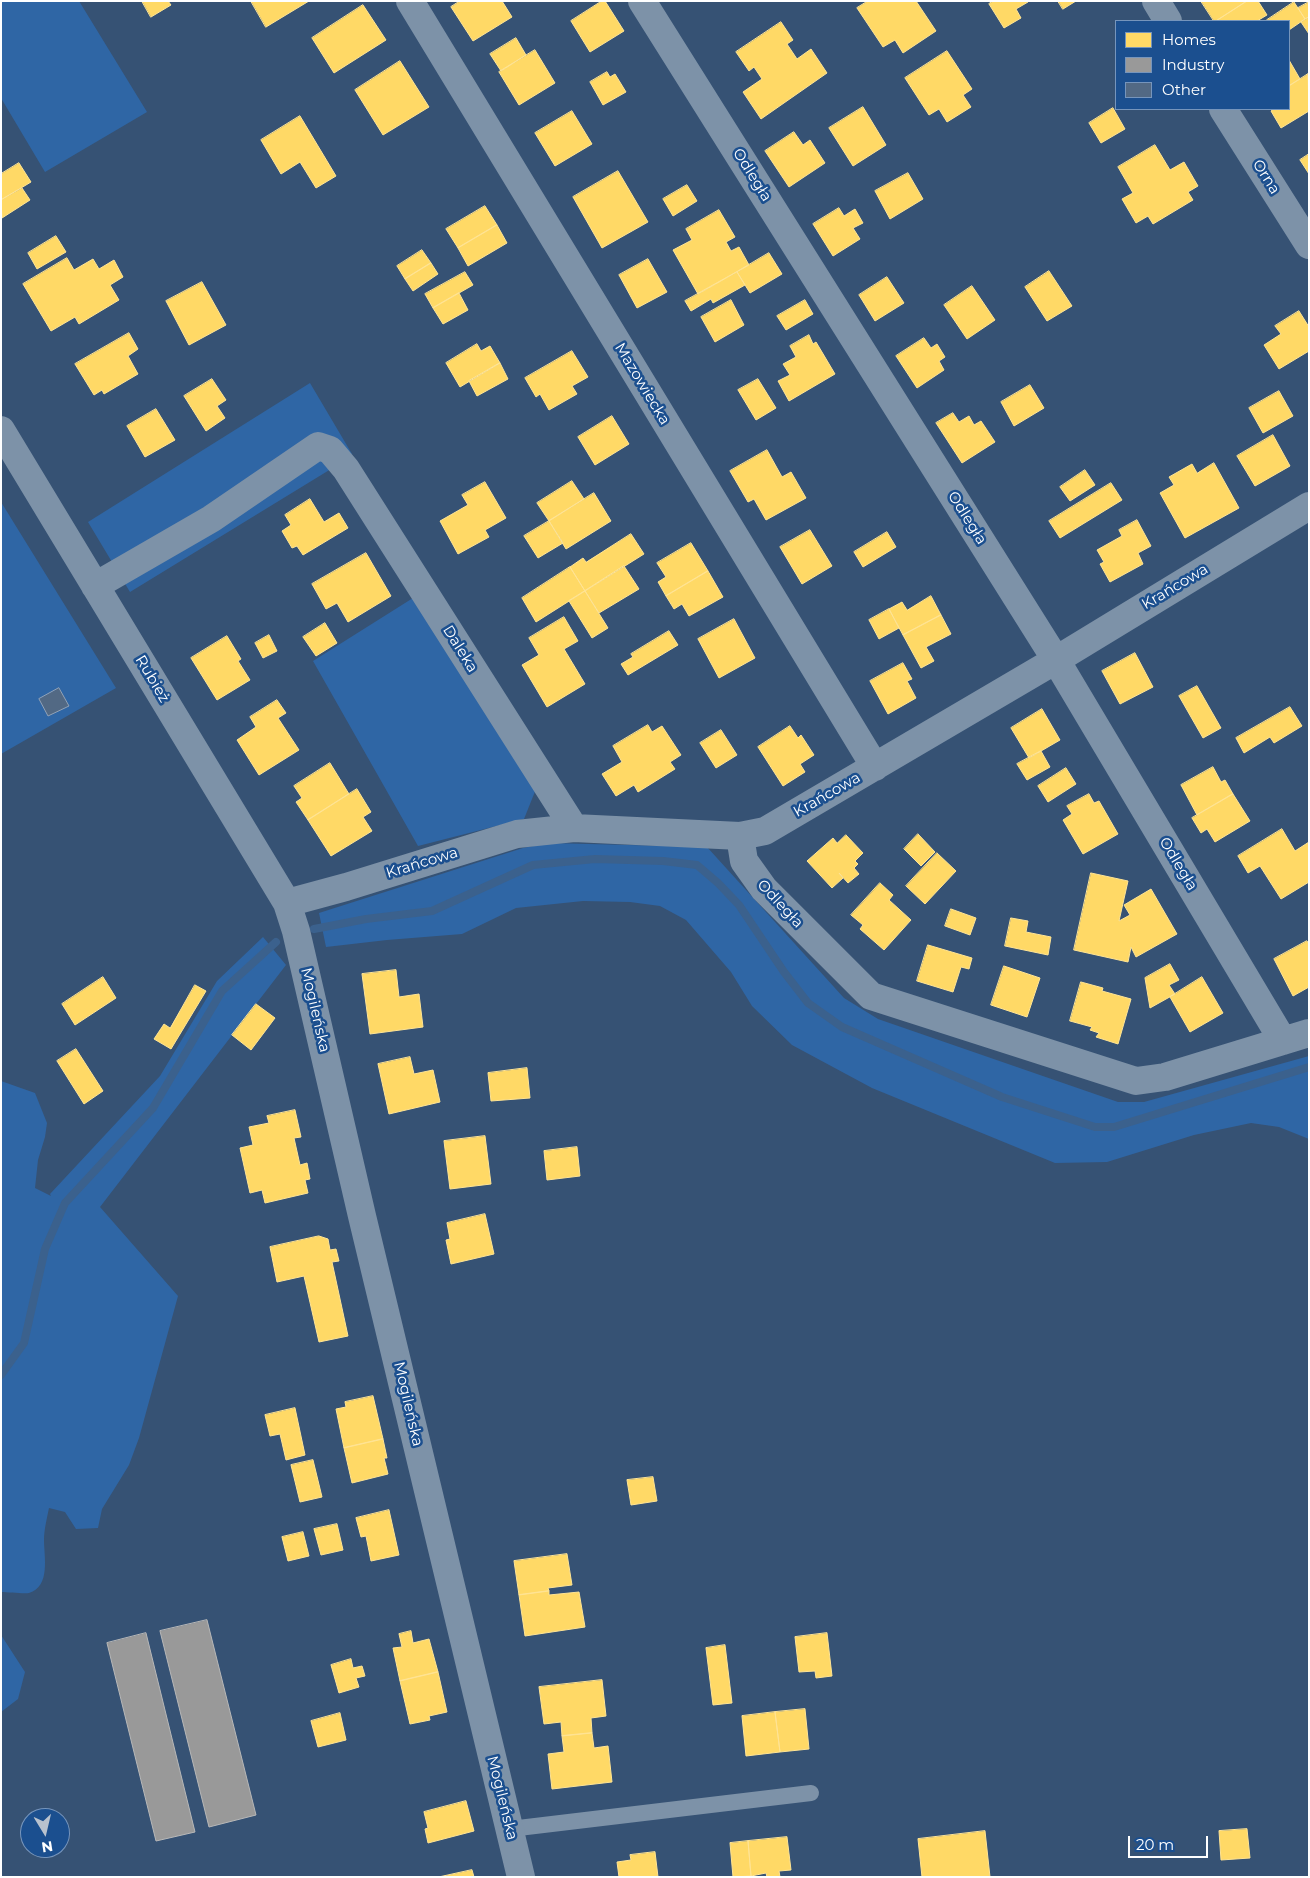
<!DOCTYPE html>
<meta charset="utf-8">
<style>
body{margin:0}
#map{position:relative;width:1310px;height:1878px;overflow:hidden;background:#365274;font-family:Montserrat,sans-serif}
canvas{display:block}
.frame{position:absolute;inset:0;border:2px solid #fff;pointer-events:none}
.legend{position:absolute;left:1115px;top:20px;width:175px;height:90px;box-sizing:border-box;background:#1b4f8f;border:1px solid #7695bc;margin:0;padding:6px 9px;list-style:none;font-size:15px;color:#fff}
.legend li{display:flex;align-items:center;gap:10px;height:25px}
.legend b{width:25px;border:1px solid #7695bc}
.north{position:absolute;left:20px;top:1808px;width:50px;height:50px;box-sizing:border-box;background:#1b4f8f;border:1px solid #7695bc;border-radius:50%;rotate:171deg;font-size:14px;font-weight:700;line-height:20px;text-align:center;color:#fff}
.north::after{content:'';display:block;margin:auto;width:18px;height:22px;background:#b9c2ce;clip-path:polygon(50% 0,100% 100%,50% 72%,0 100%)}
.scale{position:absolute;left:1128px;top:1836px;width:80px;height:22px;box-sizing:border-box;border:2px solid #fff;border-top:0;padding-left:6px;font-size:15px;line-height:18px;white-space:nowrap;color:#fff;-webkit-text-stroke:4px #1b4f8f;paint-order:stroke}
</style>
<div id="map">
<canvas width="1310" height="1878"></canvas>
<div class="frame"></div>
<ul class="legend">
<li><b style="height:14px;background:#ffd966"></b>Homes</li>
<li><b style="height:14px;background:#999"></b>Industry</li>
<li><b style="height:14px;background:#526984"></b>Other</li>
</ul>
<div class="north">N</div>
<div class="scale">20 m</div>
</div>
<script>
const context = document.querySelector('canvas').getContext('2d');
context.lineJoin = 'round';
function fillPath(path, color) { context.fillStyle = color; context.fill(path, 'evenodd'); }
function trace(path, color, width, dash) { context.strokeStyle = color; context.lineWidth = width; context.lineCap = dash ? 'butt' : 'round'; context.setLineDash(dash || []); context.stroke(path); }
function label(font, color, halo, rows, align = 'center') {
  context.font = font + ' Montserrat,sans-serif'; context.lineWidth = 5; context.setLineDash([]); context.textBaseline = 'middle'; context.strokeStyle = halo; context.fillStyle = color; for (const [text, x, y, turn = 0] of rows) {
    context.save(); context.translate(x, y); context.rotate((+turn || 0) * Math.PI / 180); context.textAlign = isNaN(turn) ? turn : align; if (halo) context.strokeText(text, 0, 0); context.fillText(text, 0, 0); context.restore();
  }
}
fillPath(new Path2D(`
 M 1,1 L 79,1 L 147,112 L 45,172 L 1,98 Z
 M 310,383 L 352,454 L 331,469 L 130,592 L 88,522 Z
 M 1,502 L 116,688 L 1,754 Z
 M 413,598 L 536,789 L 524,819 L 418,846 L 313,661 Z
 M 549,843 L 707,847 L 844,998 L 878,1019 L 1118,1102 L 1144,1102 L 1309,1056 L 1309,1139 L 1279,1127 L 1251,1123 L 1194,1135 L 1107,1162 L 1055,1163 L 872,1088 L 792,1045 L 752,1006 L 731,972 L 686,920 L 660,906 L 630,902 L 583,901 L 516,908 L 462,934 L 387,940 L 326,947 L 319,913 L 523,848 Z
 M 263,937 L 286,965 L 100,1207 L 178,1296 L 139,1438 L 129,1465 L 102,1509 L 98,1528 L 76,1529 L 65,1512 L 49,1508 C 47,1518 44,1530 44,1540 C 44,1557 51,1586 29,1593 C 24,1594 8,1592 1,1592 L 1,1081 L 35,1093 L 47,1123 L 45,1137 L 38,1160 L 35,1188 L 51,1196 L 50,1194 L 160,1076 L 217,981 Z
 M 1,1635 L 25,1672 L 18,1699 L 1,1712 Z`), '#2f66a5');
const homes = new Path2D(`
 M 142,1 L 168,1 L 171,5 L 151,17 Z
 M 251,1 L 309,1 L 266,27 Z
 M 460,1 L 502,1 L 512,17 L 473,41 L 451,7 Z
 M 602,1 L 605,1 L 624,31 L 590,52 L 571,21 Z
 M 868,1 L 916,1 L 936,31 L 903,53 L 895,40 L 883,47 L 857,8 Z
 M 993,1 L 1028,1 L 1028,2 L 1016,9 L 1021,18 L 1004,28 L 989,4 Z
 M 1058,1 L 1076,1 L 1063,9 Z
 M 1201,1 L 1247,1 L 1216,21 L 1214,21 Z
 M 1247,1 L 1258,1 L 1267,15 L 1257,21 L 1216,21 Z
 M 1294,2 L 1305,19 L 1289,30 L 1289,21 L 1268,21 L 1267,20 Z
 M 1309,2 L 1309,17 L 1305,19 L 1298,8 Z
 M 363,5 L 386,40 L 334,73 L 312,38 Z
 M 1309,17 L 1309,34 L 1301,22 Z
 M 781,22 L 793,40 L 787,44 L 797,59 L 811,49 L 827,73 L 761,119 L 743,92 L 762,79 L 754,67 L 749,71 L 736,52 Z
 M 516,38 L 526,55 L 501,71 L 490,54 Z
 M 535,50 L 555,83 L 519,105 L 499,72 Z
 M 947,51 L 972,89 L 963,95 L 971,107 L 947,122 L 939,109 L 929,115 L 905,78 Z
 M 1289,60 L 1300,79 L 1289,86 Z
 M 400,61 L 429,107 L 383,135 L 355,90 Z
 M 607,72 L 610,77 L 615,74 L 626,92 L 603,105 L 590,82 Z
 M 1308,74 L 1309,111 L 1281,128 L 1271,111 L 1274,109 L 1289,109 L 1289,86 Z
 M 863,107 L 886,145 L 853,166 L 829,128 Z
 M 1113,108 L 1125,129 L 1101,143 L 1089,123 Z
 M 572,111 L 592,144 L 555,166 L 535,133 Z
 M 300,116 L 336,176 L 316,188 L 300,162 L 281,174 L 261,140 Z
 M 794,132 L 803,145 L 810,140 L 825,163 L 789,187 L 765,151 Z
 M 1155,145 L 1170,170 L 1184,162 L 1198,186 L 1188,192 L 1193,200 L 1153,224 L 1148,216 L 1136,223 L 1122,199 L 1133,193 L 1118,167 Z
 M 1309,154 L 1309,174 L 1300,160 Z
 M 19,163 L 31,182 L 1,200 L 1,174 Z
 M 618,171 L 648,222 L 602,248 L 573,197 Z
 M 908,173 L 923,199 L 890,219 L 875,191 Z
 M 687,185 L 697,201 L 673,216 L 663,199 Z
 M 22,188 L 30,200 L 2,218 L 1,200 Z
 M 485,206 L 497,225 L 458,248 L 446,229 Z
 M 839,208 L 844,216 L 855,209 L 863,223 L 853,228 L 860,239 L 833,256 L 813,224 Z
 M 719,210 L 735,237 L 726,242 L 731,251 L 739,247 L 749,265 L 698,294 L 673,250 L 692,240 L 686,229 Z
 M 497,225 L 507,243 L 468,266 L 458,248 Z
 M 56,236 L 66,252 L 37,269 L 28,253 Z
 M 422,250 L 431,263 L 405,279 L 397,266 Z
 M 769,253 L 782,274 L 750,293 L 737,272 Z
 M 67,258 L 74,270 L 93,259 L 99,269 L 114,260 L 123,277 L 110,285 L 119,300 L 79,324 L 75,317 L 51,331 L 23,284 Z
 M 648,259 L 667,292 L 637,308 L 619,275 Z
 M 431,263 L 438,274 L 413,291 L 405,279 Z
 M 1049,271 L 1072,306 L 1047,321 L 1025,287 Z
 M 465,272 L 473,285 L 433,308 L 425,294 Z
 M 737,272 L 745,285 L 713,303 L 711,299 L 691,311 L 685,301 Z
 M 887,277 L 904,303 L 875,321 L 859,295 Z
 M 202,282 L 226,325 L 189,345 L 166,301 Z
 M 972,286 L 995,320 L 967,339 L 944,305 Z
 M 459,293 L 468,310 L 443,324 L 433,308 Z
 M 731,300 L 744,325 L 715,342 L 701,317 Z
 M 805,300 L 813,314 L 786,330 L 777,316 Z
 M 1299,311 L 1309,327 L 1309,351 L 1279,369 L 1264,345 L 1281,334 L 1275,326 Z
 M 129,333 L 138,349 L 128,356 L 138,374 L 104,394 L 102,390 L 94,395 L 75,364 Z
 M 809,335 L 813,344 L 816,342 L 835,374 L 789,401 L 778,381 L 790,375 L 783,364 L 796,357 L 790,346 Z
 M 924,338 L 931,348 L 937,344 L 945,357 L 939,361 L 944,370 L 917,388 L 896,356 Z
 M 477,344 L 481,351 L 490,346 L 500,363 L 460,387 L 446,363 Z
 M 572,351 L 588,377 L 572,386 L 577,394 L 549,410 L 540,394 L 536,397 L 525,378 Z
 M 500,363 L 508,379 L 477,396 L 469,381 Z
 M 212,379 L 226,400 L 217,406 L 225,418 L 206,431 L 184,396 Z
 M 758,379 L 776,408 L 756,420 L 738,390 Z
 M 1030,385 L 1044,408 L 1014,426 L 1001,402 Z
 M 1279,391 L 1293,416 L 1263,433 L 1249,408 Z
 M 156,409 L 175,440 L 145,457 L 127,426 Z
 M 953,413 L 959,422 L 969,416 L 974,425 L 981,421 L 995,442 L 962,463 L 936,423 Z
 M 612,416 L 629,444 L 595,465 L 578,437 Z
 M 1273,435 L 1290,466 L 1255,486 L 1237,456 Z
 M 767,450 L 782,477 L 791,472 L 806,498 L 766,520 L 754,499 L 748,502 L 730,471 Z
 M 1214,463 L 1239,508 L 1185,538 L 1160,493 L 1174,485 L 1169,477 L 1192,464 L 1197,473 Z
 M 1085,470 L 1095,485 L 1070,501 L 1060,487 Z
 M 572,481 L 584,499 L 549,521 L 537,503 Z
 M 485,482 L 506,518 L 485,530 L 489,537 L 458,554 L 440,521 L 468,505 L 462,495 Z
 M 1111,483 L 1122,500 L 1060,538 L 1049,521 Z
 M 594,493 L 611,521 L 566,549 L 549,521 Z
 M 310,499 L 324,522 L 339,513 L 348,528 L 303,555 L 297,546 L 292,548 L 282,531 L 291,525 L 285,515 Z
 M 1137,520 L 1151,546 L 1138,553 L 1143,564 L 1110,582 L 1100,564 L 1104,562 L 1097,550 L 1122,536 L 1119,530 Z
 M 549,521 L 563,543 L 538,558 L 524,536 Z
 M 810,530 L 832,566 L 802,584 L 780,547 Z
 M 887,532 L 896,547 L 863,567 L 854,552 Z
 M 631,534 L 644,554 L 585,591 L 570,567 L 583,558 L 586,562 Z
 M 691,543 L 708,571 L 666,596 L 658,582 L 666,577 L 657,563 Z
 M 366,553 L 391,596 L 348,622 L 337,603 L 326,609 L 312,584 Z
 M 624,566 L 639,589 L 599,613 L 585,591 Z
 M 570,567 L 585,591 L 536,622 L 522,598 Z
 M 708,571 L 723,597 L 689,616 L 682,604 L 674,609 L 666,596 Z
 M 585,591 L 608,628 L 592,638 L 569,601 Z
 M 931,596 L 941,615 L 903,635 L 889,609 L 902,602 L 907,610 Z
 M 889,609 L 899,628 L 879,639 L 869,620 Z
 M 941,615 L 951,634 L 926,647 L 934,661 L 921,668 L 903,635 Z
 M 564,617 L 578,641 L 564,649 L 585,684 L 547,707 L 522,665 L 539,655 L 529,638 Z
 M 734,619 L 755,658 L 719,678 L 698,639 Z
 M 325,623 L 337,643 L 316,656 L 303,637 Z
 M 669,631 L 678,645 L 628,675 L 621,664 L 633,657 L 631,654 Z
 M 269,635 L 277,651 L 263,658 L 255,643 Z
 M 227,636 L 241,659 L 238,661 L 250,680 L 217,700 L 191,658 Z
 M 1135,653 L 1153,687 L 1120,704 L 1102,671 Z
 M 903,663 L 912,679 L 907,681 L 916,698 L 888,714 L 870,681 Z
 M 1197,686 L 1221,728 L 1203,738 L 1179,696 Z
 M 277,700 L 286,713 L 278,718 L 299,750 L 259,775 L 237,740 L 256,727 L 250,717 Z
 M 1290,707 L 1302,726 L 1274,743 L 1270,737 L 1244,753 L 1236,738 Z
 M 1042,709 L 1060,740 L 1029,758 L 1011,728 Z
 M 648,725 L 652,732 L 662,726 L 681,755 L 670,762 L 675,769 L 638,792 L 634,785 L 616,796 L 602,774 L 622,762 L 613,746 Z
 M 790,726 L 798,738 L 801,735 L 814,755 L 800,764 L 805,772 L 783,786 L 758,747 Z
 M 721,730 L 737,755 L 716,768 L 700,743 Z
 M 1041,751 L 1050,767 L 1027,780 L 1017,764 Z
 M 330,763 L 349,794 L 308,820 L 296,802 L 302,798 L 294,786 Z
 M 1213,767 L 1221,782 L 1225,780 L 1233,794 L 1197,815 L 1181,785 Z
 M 1066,768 L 1076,784 L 1048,802 L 1038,786 Z
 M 357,789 L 371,812 L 363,817 L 372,831 L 331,856 L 308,820 Z
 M 1089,794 L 1094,803 L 1099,801 L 1118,834 L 1083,854 L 1063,820 L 1072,814 L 1067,806 Z
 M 1233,794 L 1250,821 L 1215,842 L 1207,829 L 1201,833 L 1192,818 Z
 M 1282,829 L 1295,851 L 1309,842 L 1309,882 L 1281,899 L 1260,866 L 1248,873 L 1238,856 Z
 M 918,834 L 935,852 L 921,866 L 904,849 Z
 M 846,835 L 863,853 L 855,861 L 858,864 L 854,868 L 859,874 L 848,883 L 839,873 L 843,878 L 832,888 L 807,861 L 833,838 L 837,843 Z
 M 937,853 L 956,871 L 925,904 L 906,886 Z
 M 1091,873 L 1128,881 L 1119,921 L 1130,915 L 1124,905 L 1151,889 L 1177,934 L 1136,957 L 1131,947 L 1128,962 L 1074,950 Z
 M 880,883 L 893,895 L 889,900 L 911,920 L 884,950 L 860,929 L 863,925 L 851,915 Z
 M 951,909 L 976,918 L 970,935 L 945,926 Z
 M 1011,918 L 1028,921 L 1026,932 L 1051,937 L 1048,955 L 1005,946 Z
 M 1307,941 L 1309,944 L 1309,987 L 1293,996 L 1274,959 Z
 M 928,945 L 972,958 L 969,969 L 961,967 L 953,992 L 917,981 Z
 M 1170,964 L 1179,980 L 1169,985 L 1175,994 L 1150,1008 L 1145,978 Z
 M 1004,966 L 1040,978 L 1027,1017 L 991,1005 Z
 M 396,970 L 399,997 L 419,994 L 423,1027 L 370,1034 L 362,974 Z
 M 103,977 L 116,998 L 75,1025 L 62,1004 Z
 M 1202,977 L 1223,1013 L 1190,1032 L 1170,997 Z
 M 1081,982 L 1103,988 L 1102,991 L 1131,999 L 1118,1044 L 1096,1037 L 1099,1033 L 1090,1030 L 1092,1027 L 1070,1021 Z
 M 195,985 L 206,991 L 171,1049 L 154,1039 L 164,1024 L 170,1028 Z
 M 256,1004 L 275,1018 L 251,1050 L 232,1035 Z
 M 76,1049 L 103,1091 L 84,1104 L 57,1061 Z
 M 410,1057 L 414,1074 L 433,1070 L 440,1102 L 389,1114 L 378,1064 Z
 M 527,1068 L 530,1098 L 491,1101 L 488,1073 Z
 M 295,1110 L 301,1137 L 294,1138 L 300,1165 L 307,1163 L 310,1179 L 305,1180 L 308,1193 L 265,1203 L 262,1190 L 250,1193 L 240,1148 L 253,1145 L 249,1127 L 269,1123 L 267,1116 Z
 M 485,1136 L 491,1184 L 450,1189 L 444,1141 Z
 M 577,1147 L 580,1176 L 547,1180 L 544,1151 Z
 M 485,1214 L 494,1254 L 451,1264 L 446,1240 L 450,1239 L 447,1223 Z
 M 319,1236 L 328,1239 L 330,1250 L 336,1249 L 339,1261 L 332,1262 L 348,1336 L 319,1342 L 304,1276 L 277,1282 L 270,1247 Z
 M 373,1396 L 383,1439 L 344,1448 L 336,1409 L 346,1407 L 345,1402 Z
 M 295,1408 L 305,1455 L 286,1460 L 280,1434 L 270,1436 L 265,1415 Z
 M 383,1439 L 387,1458 L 384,1458 L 388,1474 L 352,1483 L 344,1448 Z
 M 313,1460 L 322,1497 L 300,1502 L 291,1465 Z
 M 653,1477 L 657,1501 L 631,1505 L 627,1480 Z
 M 389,1510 L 399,1555 L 371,1561 L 366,1536 L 361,1537 L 356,1518 Z
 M 337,1524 L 343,1550 L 321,1555 L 314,1529 Z
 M 303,1532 L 309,1556 L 288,1561 L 282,1537 Z
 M 567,1554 L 572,1585 L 548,1588 L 549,1591 L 519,1595 L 514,1561 Z
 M 549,1591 L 549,1595 L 579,1592 L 585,1627 L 525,1636 L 519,1595 Z
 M 411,1631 L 413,1643 L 429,1639 L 438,1672 L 400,1681 L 393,1648 L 402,1647 L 399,1634 Z
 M 827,1633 L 832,1676 L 816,1678 L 815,1671 L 799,1672 L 795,1637 Z
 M 725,1645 L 732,1703 L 713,1705 L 706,1648 Z
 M 351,1659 L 353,1668 L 362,1666 L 365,1676 L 356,1678 L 359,1687 L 339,1693 L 331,1665 Z
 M 438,1672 L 447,1712 L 429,1716 L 430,1720 L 410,1724 L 400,1681 Z
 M 602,1680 L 606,1716 L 591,1718 L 592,1733 L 562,1736 L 561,1722 L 544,1724 L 539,1687 Z
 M 805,1709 L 809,1749 L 780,1752 L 775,1712 Z
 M 775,1712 L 780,1752 L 746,1756 L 742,1716 Z
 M 340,1713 L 346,1740 L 318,1747 L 311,1721 Z
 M 592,1733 L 594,1748 L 608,1746 L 612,1782 L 552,1789 L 548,1754 L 564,1752 L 562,1736 Z
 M 466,1801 L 474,1831 L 428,1843 L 425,1829 L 428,1828 L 424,1812 Z
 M 1247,1829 L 1250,1858 L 1221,1860 L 1219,1831 Z
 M 985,1831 L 990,1877 L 922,1877 L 918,1839 Z
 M 787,1837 L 791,1870 L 779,1871 L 780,1877 L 767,1877 L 766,1873 L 751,1876 L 748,1841 Z
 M 748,1841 L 751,1876 L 733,1877 L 730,1843 Z
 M 655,1852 L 658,1877 L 619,1877 L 617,1862 L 631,1860 L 630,1855 Z
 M 472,1870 L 474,1877 L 439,1877 Z`);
fillPath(homes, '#ffd966');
trace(homes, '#ffe494', 1);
const industry = new Path2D(`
 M 207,1620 L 256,1815 L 209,1827 L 160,1631 Z
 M 146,1633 L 195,1832 L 156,1841 L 107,1643 Z`);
fillPath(industry, '#999');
trace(industry, '#b8b8b8', 1);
trace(new Path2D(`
 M 314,929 L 366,919 L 432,911 L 533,865 L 595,859 L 663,861 L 697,865 L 718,883 L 739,905 L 784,972 L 808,1003 L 842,1027 L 1002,1097 L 1095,1127 L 1114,1127 L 1309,1067
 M 1,1375 L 24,1343 L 45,1249 L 65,1203 L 153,1108 L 222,991 L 276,942`), '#3b618d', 8);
const building = new Path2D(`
 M 59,688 L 69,706 L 48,716 L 39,699 Z`);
fillPath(building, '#526984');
trace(building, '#92a2b6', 1);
trace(new Path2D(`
 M 510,1829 L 811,1793`), '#7d92a8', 16);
trace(new Path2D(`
 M 410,1 L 875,767
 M 642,1 L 1056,660 L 1283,1041
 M 1156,1 L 1168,21
 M 1223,109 L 1309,245
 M 1,430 L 287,903 L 296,931 L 362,1216 L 521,1877
 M 95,586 L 211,519 L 318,446 L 330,450 L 346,469 L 574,828
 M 740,836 L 744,861 L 764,889 L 871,996 L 1136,1081 L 1165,1077 L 1309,1033
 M 287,903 L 346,887 L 517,834 L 574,828 L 740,836 L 765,831 L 1056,660 L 1309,506`), '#7d92a8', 28);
label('15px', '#fff', '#1b4f8f', [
 ["Odległa",752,175,58],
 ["Orna",1266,177,58],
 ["Mazowiecka",642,384,59],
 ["Odległa",967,518,58],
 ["Krańcowa",1175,587,-31],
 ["Daleka",460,649,58],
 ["Rubież",152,679,59],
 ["Krańcowa",827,795,-30],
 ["Krańcowa",422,863,-17],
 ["Odległa",1178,864,59],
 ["Odległa",780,904,47],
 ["Mogileńska",315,1010,77],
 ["Mogileńska",408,1404,77],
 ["Mogileńska",502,1798,76]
]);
</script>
